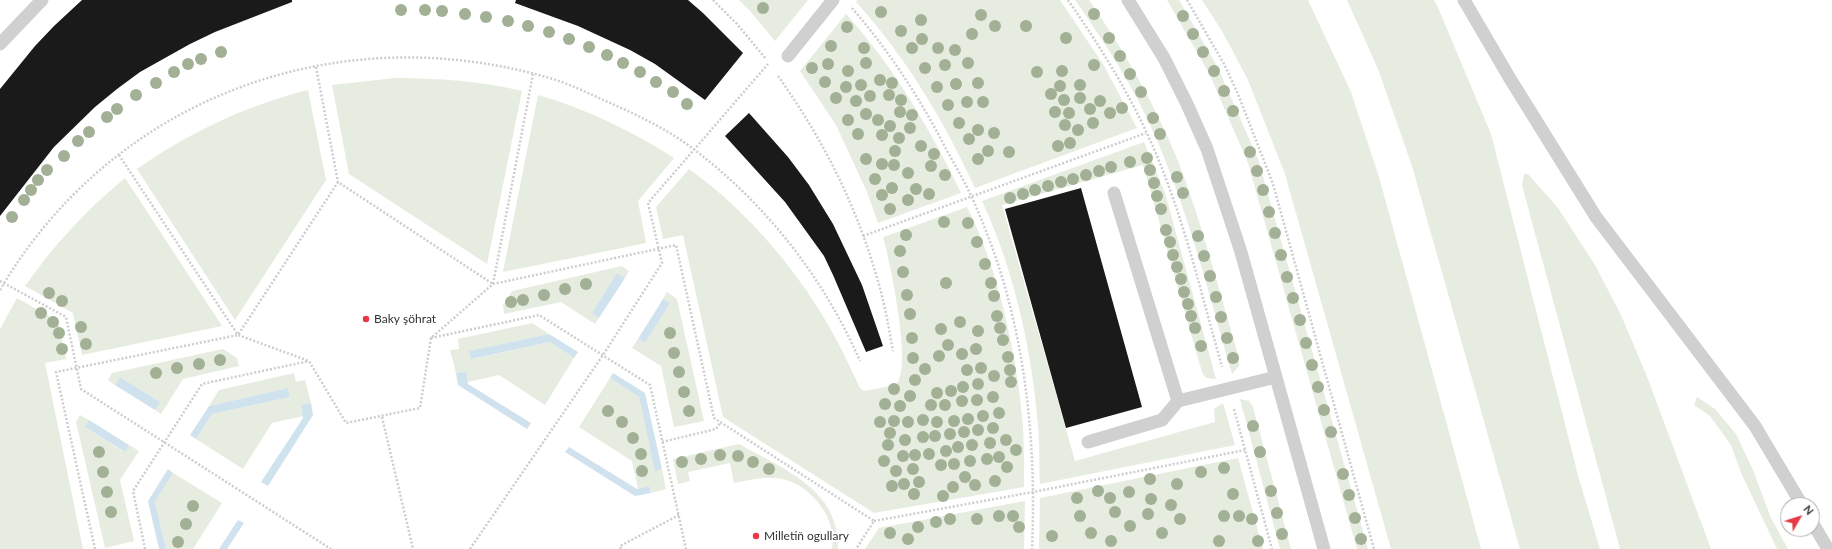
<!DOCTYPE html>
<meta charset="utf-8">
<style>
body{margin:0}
#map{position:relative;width:1832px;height:549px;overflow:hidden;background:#fff;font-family:Lato,sans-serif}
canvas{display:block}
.north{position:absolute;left:1780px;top:497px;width:40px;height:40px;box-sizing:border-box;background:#fff;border:1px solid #adadad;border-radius:50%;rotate:51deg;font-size:11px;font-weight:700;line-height:16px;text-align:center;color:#333}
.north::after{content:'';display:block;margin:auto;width:14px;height:18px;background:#e63946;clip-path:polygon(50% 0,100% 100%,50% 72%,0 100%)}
</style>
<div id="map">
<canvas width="1832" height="549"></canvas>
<div class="north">N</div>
</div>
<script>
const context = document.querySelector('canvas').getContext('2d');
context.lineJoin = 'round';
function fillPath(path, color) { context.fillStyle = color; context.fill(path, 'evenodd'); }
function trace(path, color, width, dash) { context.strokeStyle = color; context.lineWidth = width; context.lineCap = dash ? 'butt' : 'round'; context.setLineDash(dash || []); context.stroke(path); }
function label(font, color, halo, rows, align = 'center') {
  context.font = font + ' Lato,sans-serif'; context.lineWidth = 4; context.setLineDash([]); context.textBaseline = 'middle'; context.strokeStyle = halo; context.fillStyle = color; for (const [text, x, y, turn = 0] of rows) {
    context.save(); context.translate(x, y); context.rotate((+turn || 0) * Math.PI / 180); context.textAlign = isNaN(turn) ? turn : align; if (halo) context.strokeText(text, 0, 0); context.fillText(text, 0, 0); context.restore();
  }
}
fillPath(new Path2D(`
 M 739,0 L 808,0 L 775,41 L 751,12 Z
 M 858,0 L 1060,0 L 1103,64 L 1137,128 L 975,188 C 944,121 906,57 856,2 Z
 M 1075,0 L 1089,0 C 1123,49 1153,101 1176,156 C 1202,222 1219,291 1239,358 L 1239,366 L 1232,374 C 1207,287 1185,198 1146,116 C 1126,75 1101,37 1075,0 Z
 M 1167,0 L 1179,0 L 1218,68 L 1258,159 L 1368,549 L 1357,549 L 1248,163 L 1209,73 Z
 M 1202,0 L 1308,0 L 1351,92 L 1379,177 L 1481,549 L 1391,549 L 1285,174 L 1248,80 L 1222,31 Z
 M 1347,0 L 1434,0 L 1437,5 L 1491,134 L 1579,479 L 1600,549 L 1520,549 L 1412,166 L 1378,69 Z
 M 846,14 C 894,67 930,129 961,193 L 878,223 L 867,192 L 836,125 L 800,71 Z
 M 395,78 C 438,78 480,81 522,91 L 487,264 L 349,174 L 332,85 Z
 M 308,90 L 326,180 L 235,320 L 137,169 C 190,132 245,106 308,90 Z
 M 538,95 C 587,109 632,131 674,158 L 638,201 L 646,243 L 503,272 Z
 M 1144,142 L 1165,193 L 1216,379 L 1206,378 L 1202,372 L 1143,165 L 1002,205 L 1075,461 L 1215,422 L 1214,409 L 1223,403 L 1235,445 L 1040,484 C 1039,464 1040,445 1038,426 C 1032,350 1014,270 982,201 Z
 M 689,169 C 748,211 802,275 836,339 C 845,355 852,372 860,388 L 864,391 L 896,385 C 913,369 890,261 883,237 L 967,207 C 999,270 1017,356 1023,426 C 1024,446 1024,467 1024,487 L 874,513 L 723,417 L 683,235 L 663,239 L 656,207 Z
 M 1524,174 L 1528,174 L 1558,208 L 1595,265 L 1621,315 L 1648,379 L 1711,549 L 1620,549 L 1522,185 Z
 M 125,178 L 222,326 L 82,355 L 73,313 L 25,286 C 54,245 86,210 125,178 Z
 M 622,266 L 629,271 L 625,278 L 617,273 L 592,313 L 599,318 L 595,324 L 561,302 L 504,314 L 503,305 L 512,291 Z
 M 667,292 L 677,299 L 704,421 L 674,427 L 661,366 L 632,348 L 638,339 L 645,343 L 670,303 L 663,299 Z
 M 17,298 L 58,321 L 66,359 L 45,363 L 83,549 L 0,549 L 0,329 Z
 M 532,323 L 549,334 L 470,351 L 472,359 L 550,342 L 574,358 L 545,405 L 499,375 L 468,382 L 465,371 L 456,373 L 450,350 L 459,349 L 458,339 Z
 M 223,349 L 237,358 L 239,366 L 183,379 L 161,414 L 155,410 L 160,402 L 120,377 L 115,385 L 108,380 L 112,373 Z
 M 294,373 L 296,382 L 305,380 L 311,403 L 301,405 L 303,416 L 272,423 L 243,469 L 196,439 L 212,414 L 290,397 L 288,388 L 209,406 L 219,390 Z
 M 610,378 L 639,397 L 655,470 L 662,469 L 666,489 L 651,493 L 649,486 L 638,489 L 632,461 L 579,427 Z
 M 1697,397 L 1715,409 L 1736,434 L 1753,470 L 1771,518 L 1788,549 L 1777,549 L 1742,475 L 1731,445 L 1710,416 L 1694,405 Z
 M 1240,399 L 1249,401 L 1253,407 L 1291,549 L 1280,549 Z
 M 80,415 L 89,420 L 85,427 L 124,452 L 129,445 L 139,451 L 120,480 L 134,541 L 105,548 L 76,422 Z
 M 739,444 C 783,469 840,489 838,549 L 832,549 C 838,520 813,488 786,480 C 769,475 752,479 734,483 L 730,463 L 688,472 L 690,481 L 678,484 L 673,459 Z
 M 1238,458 L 1263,549 L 1039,549 L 1040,498 Z
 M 173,473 L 222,503 L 193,549 L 166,549 L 155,502 Z
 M 1025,501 L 1024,549 L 865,549 L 879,528 Z`), '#e6ecdf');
fillPath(new Path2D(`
 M 617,273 L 625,278 L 599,318 L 592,313 Z
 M 663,299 L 670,303 L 645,343 L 638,339 Z
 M 549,334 L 578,352 L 574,358 L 550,342 L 471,359 L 469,351 Z
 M 466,371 L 468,384 L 531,423 L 527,429 L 458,385 L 456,373 Z
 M 613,373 L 645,393 L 662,469 L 655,471 L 639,397 L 610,378 Z
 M 120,377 L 160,402 L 155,410 L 115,385 Z
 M 288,388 L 290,397 L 212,414 L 196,439 L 190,435 L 209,406 Z
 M 311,403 L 313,415 L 268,486 L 261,482 L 303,418 L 301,405 Z
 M 89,420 L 129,445 L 125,452 L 85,427 Z
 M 569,447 L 637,489 L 649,486 L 651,493 L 635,496 L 565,452 Z
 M 168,469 L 173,473 L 155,502 L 166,549 L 159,549 L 148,501 Z
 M 238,520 L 244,523 L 227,549 L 219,549 Z`), '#cfe2ee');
fillPath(new Path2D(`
 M 82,0 L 292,0 L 292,2 L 215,32 L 190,44 L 140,72 L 117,89 L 95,107 L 54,147 L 0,216 L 0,89 L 35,46 L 54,26 Z
 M 516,0 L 688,0 L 703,13 L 743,53 L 705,100 L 655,64 L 630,50 L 578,26 L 515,3 Z
 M 749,113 L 788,157 L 809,185 L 833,224 L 862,285 L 883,346 L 866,352 L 833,275 L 824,256 L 785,202 L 725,136 Z
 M 1081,188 L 1142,407 L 1066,428 L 1005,209 Z`), '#1a1a1a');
trace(new Path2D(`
 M 713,0 L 737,24 L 766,59
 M 1068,0 C 1104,52 1138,107 1161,166 C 1187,231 1203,300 1222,367
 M 1187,0 L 1224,64 L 1238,94 L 1273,184 L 1374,549
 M 852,8 C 889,51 920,98 946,149 C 958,170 970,191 979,214 C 1024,318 1037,436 1032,549
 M 316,67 L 338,182
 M 778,76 C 820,135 853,198 874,268 C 883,295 888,323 893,351
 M 119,155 L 238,335 L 309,361 L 346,423 L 420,408 L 431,338 L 493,284 L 676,245 L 714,418 L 874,521 L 856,549
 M 863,236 L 1146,133
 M 0,281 L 66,317 L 81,389 L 331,549
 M 493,284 L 533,74
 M 0,290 C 114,96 339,15 553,79 C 572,85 590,94 608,102 C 635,114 663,127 688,145 C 763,200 823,276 860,361
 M 431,338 L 539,315 L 650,385 L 686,549
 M 1234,409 L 1272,549
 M 382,417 L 413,549
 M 662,442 L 716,429 L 721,422
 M 874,521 L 1033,492 L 1245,450
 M 95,549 L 56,372 L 238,335 L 338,182 L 493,284
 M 145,549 L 133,491 L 202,384 L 309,361
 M 470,549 L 603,355 L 662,263 L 648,203 L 768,64
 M 621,549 L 620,546 L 679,515`), '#cdcdcd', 2.5, [2, 2]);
trace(new Path2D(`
 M 1128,0 L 1164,58 L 1187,104 L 1207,149 L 1241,252 L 1324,549
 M 1464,0 L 1509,77 L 1596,217 L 1755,426 L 1802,505
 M 0,44 L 42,0
 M 788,56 L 833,0
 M 1178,401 L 1276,377
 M 1088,442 L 1162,420 L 1178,401 L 1114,193
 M 1812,522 L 1828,549`), '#d0d0d0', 13);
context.fillStyle = '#a2b095';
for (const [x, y] of [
 [763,8],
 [401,10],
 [425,10],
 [442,11],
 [881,12],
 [465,14],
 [1094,14],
 [981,15],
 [1183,16],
 [486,17],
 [921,20],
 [508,21],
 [528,26],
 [995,26],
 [1026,26],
 [847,27],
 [901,31],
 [549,32],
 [972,34],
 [1193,34],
 [1066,38],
 [1109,38],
 [569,39],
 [922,39],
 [831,46],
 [589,47],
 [864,48],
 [912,48],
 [938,48],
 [955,50],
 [221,52],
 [1203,52],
 [607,55],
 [1120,56],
 [201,59],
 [623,63],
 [866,63],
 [968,63],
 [188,64],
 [828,64],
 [945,65],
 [1094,65],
 [812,68],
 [925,68],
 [848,71],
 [1062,71],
 [1214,71],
 [174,72],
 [640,72],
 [1037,72],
 [1130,74],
 [880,80],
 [656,82],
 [825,82],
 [156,83],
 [892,83],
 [978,83],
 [956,84],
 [861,85],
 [1080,85],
 [1060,86],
 [846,87],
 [937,87],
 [1224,91],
 [673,92],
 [1141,92],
 [1051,94],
 [136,95],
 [889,95],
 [870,96],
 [836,98],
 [1080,98],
 [901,100],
 [1064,100],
 [856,101],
 [1100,101],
 [967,102],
 [983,102],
 [687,104],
 [948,105],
 [1122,108],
 [117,109],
 [1090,109],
 [1233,111],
 [900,112],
 [1055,112],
 [1069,113],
 [1110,113],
 [866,114],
 [912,115],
 [107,117],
 [1153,118],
 [848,120],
 [878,120],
 [959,123],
 [1093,123],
 [1065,125],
 [890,126],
 [910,128],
 [978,130],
 [1078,130],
 [89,132],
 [994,133],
 [858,134],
 [1160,134],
 [882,135],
 [899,138],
 [969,139],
 [78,141],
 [1070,143],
 [921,146],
 [1058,146],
 [895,151],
 [988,151],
 [1009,152],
 [1250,152],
 [934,154],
 [64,156],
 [1147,158],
 [866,159],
 [978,159],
 [1130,162],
 [882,164],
 [894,165],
 [931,166],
 [1111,167],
 [47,170],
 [1150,170],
 [1099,171],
 [1257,171],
 [908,173],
 [945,175],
 [1086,175],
 [1177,177],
 [875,179],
 [1073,179],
 [38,180],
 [1061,182],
 [1154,183],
 [1048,186],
 [892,188],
 [916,189],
 [31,190],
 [1035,190],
 [1263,190],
 [1183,193],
 [929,194],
 [1023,194],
 [882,195],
 [1157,196],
 [1010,198],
 [24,200],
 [908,200],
 [890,209],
 [1161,209],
 [1269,212],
 [12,217],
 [944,222],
 [968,223],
 [1166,230],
 [1275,233],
 [906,235],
 [1198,236],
 [977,242],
 [1170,242],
 [900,251],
 [1173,255],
 [1281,255],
 [1204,256],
 [985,264],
 [1177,267],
 [903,272],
 [1210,276],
 [1287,277],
 [1181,279],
 [946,283],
 [991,283],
 [586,284],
 [565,289],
 [1184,292],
 [49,293],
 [544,295],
 [907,295],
 [994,296],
 [1216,297],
 [1293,298],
 [523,300],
 [62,301],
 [511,302],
 [1188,304],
 [41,313],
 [910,314],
 [997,316],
 [1191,316],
 [1221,317],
 [1300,320],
 [53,322],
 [960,322],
 [81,327],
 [1000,328],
 [1195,328],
 [941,329],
 [978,331],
 [59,333],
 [670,333],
 [912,338],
 [1227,338],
 [1003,340],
 [1306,343],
 [86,344],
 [948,345],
 [1201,346],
 [62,349],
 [976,349],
 [674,353],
 [962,354],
 [939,356],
 [1008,357],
 [913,358],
 [1233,358],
 [220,360],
 [199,364],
 [1312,365],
 [177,368],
 [981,368],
 [925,369],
 [967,370],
 [1010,370],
 [679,372],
 [156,373],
 [994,376],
 [915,380],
 [1011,382],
 [978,384],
 [963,387],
 [1318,387],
 [894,389],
 [951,391],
 [684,392],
 [937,393],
 [910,396],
 [993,397],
 [977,400],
 [962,401],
 [885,404],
 [931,405],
 [945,405],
 [900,406],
 [1324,410],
 [608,411],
 [689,411],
 [999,413],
 [983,416],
 [968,419],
 [923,420],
 [894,421],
 [954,421],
 [622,422],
 [880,422],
 [908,422],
 [937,422],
 [1253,426],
 [993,428],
 [978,430],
 [964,432],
 [1331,432],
 [890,433],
 [950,434],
 [935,436],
 [923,437],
 [633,438],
 [905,440],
 [1006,440],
 [990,443],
 [888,445],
 [972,445],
 [958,447],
 [1016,450],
 [946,451],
 [99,452],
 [1260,452],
 [641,454],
 [929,454],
 [720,455],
 [915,455],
 [738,456],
 [903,456],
 [999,457],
 [701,459],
 [987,459],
 [884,461],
 [970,461],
 [682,462],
 [753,462],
 [954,464],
 [941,465],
 [1007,467],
 [1224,468],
 [769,469],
 [913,469],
 [642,471],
 [896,471],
 [103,472],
 [1201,472],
 [1343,474],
 [965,477],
 [1150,479],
 [995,481],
 [919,482],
 [904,484],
 [1177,484],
 [975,485],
 [892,486],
 [953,487],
 [1098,491],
 [1271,491],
 [107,492],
 [1129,492],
 [914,494],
 [1233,494],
 [1349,495],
 [943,496],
 [1077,498],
 [1110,498],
 [1151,499],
 [1171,505],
 [193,506],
 [111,512],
 [1115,512],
 [1277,513],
 [1148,514],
 [999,516],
 [1013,516],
 [1080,516],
 [1224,516],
 [1239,516],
 [1355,518],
 [950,519],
 [977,519],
 [1180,519],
 [1252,519],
 [936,522],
 [186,524],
 [1130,526],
 [918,527],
 [1019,527],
 [890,533],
 [1091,533],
 [1162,533],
 [1282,534],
 [1052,536],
 [908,539],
 [1361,539],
 [1111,541],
 [1219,541],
 [1258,541],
 [178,542]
]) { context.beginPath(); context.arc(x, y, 6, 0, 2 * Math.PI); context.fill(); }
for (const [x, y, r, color] of [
 [366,319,4,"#e63946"],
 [756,536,4,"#e63946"]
]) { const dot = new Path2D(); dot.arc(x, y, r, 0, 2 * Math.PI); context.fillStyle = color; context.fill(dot); trace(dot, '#fff', 1.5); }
label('12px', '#333', '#fff', [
 ["Baky şöhrat",374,319],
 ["Milletiň ogullary",764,536]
], 'left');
</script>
